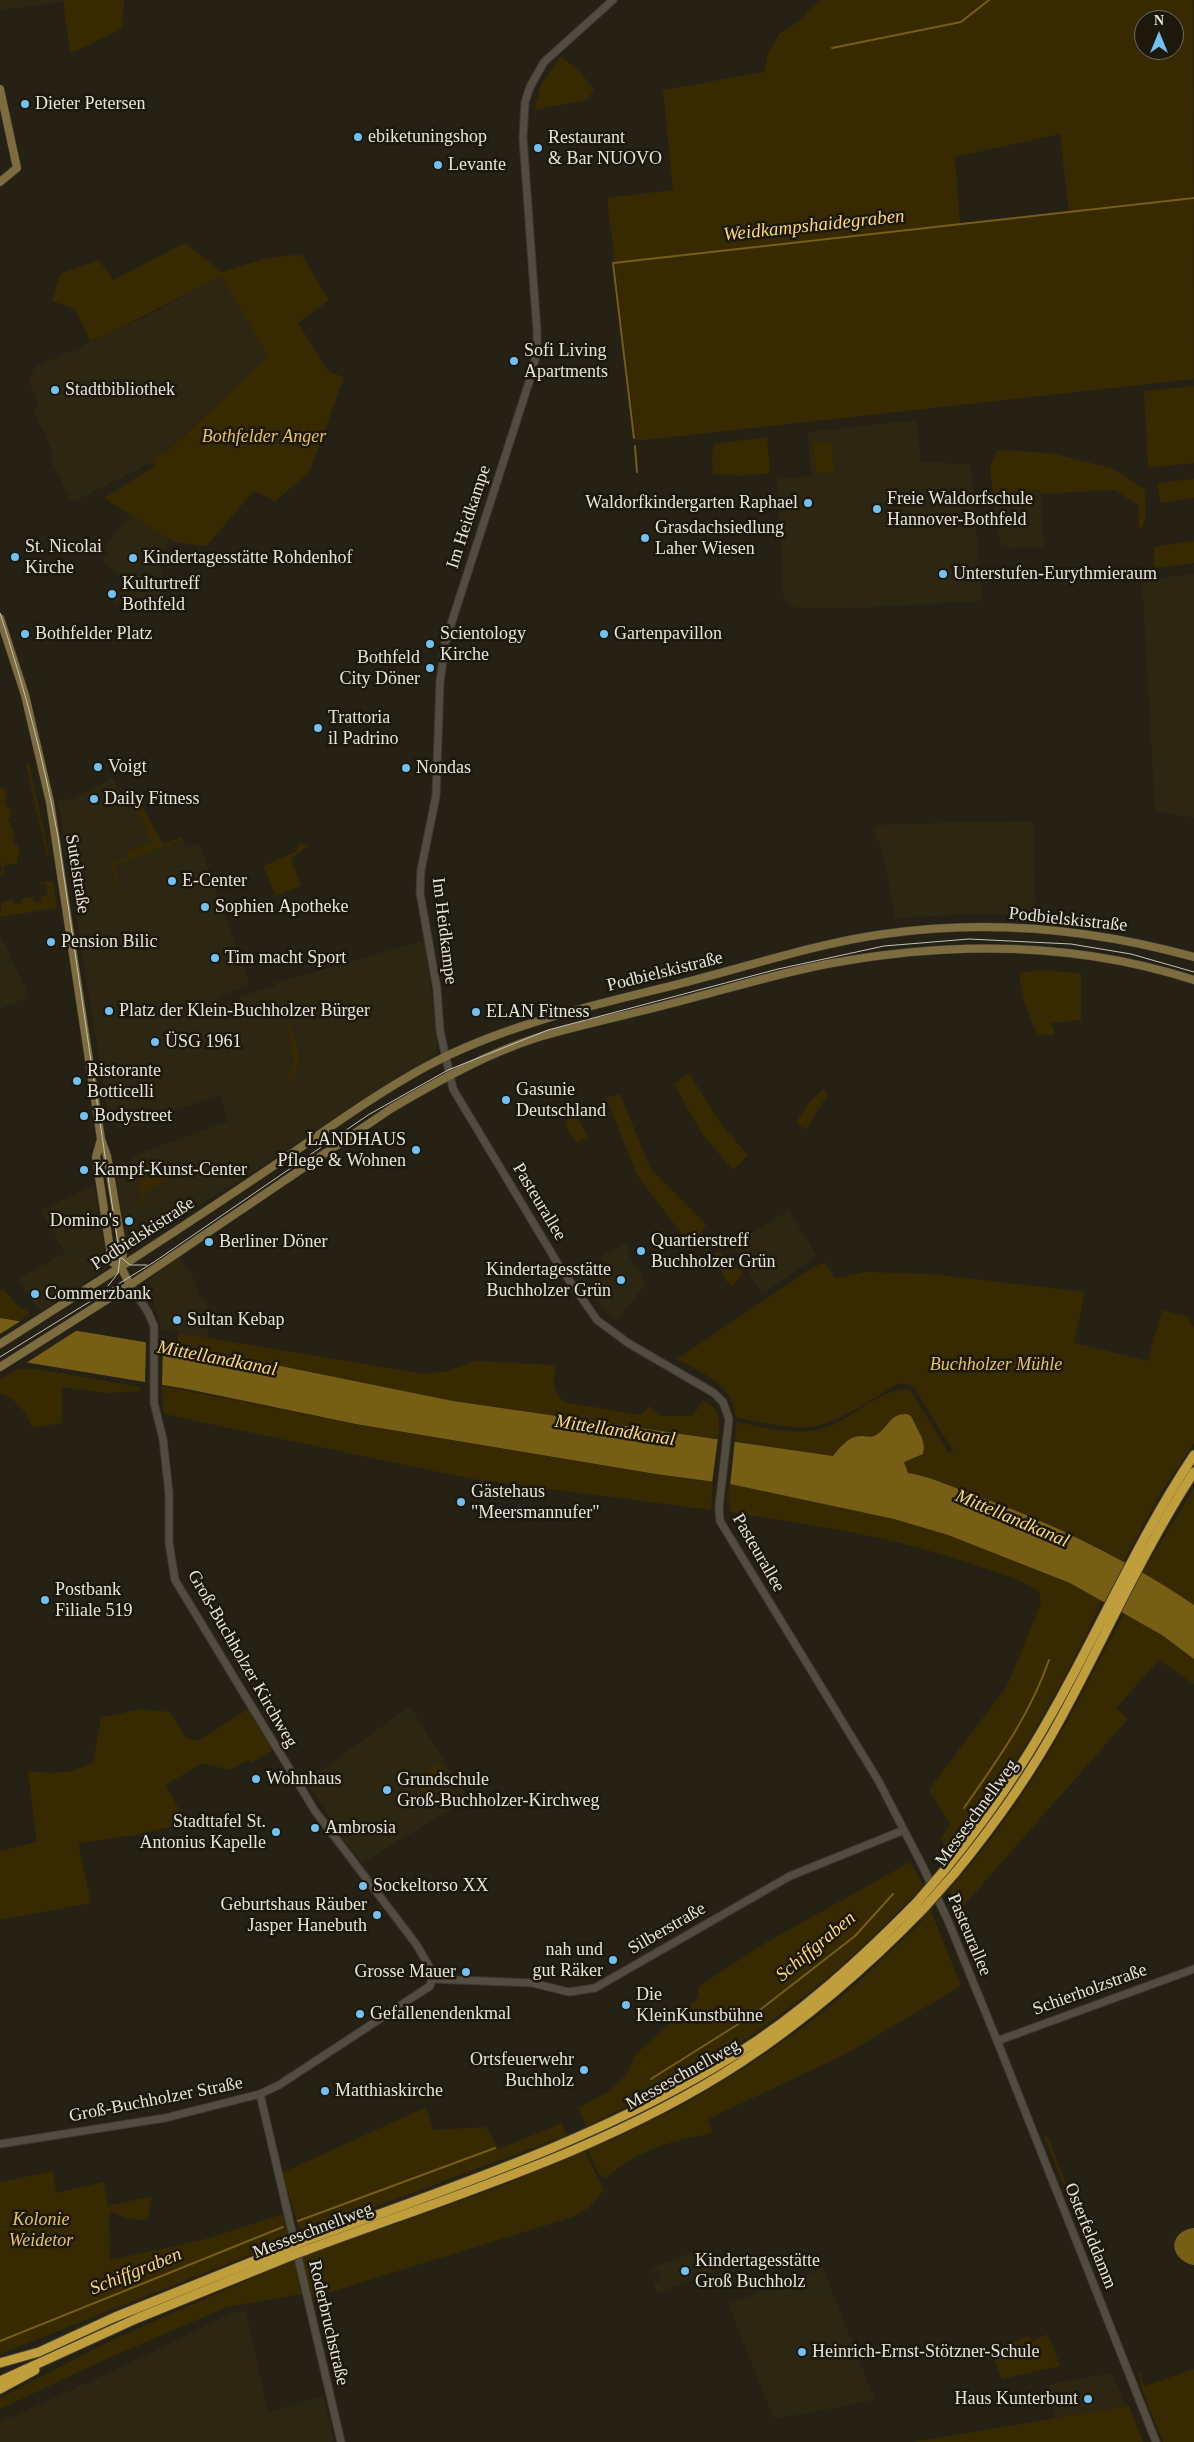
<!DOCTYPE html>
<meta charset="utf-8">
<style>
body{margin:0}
#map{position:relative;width:1194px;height:2442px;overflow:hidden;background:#262115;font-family:"Times New Roman",serif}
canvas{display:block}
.north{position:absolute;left:1134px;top:10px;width:50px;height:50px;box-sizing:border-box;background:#1c180c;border:1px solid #6d6a5f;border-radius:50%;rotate:0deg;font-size:14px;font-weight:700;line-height:20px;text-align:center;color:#e7e4dc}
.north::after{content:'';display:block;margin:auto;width:18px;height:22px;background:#72c1f5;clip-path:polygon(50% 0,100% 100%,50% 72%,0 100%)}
</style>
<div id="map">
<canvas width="1194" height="2442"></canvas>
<div class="north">N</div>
</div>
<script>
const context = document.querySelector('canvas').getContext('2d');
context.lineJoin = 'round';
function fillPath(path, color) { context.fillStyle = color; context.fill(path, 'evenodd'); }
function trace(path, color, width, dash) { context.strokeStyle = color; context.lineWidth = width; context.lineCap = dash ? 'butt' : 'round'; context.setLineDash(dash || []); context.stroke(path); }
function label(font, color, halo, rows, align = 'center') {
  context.font = font + ' "Times New Roman",serif'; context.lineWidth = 5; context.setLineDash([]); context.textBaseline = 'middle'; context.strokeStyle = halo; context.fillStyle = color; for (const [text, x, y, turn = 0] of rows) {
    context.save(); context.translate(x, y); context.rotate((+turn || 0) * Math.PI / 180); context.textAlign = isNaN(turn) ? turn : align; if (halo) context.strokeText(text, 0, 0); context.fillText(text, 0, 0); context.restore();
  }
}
fillPath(new Path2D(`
 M 0,0 L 63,0 L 63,2 L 0,10 Z
 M 221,275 L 268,357 L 165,452 L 150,458 L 152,462 L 75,501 L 70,499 L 51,460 L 53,453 L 34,412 L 38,403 L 28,380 L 35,367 L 146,317 Z
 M 916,420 L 921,462 L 971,464 L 982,601 L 860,608 L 798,608 L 787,604 L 783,596 L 777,479 L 811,476 L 808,432 Z
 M 1041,490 L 1044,547 L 1001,548 L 997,519 L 995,519 L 993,493 Z
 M 130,514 L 169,539 L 161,557 L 163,579 L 159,596 L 156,599 L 137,599 L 125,603 L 119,601 L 117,604 L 114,601 L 128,583 L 102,562 L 109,553 L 104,548 Z
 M 1194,574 L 1194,818 L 1155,811 L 1142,580 Z
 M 113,777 L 121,795 L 133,790 L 163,844 L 182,837 L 186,848 L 199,843 L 250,985 L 217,998 L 219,1007 L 256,991 L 276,986 L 275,983 L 426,940 L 438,1053 L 127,1252 L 114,1164 L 129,1161 L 135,1155 L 228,1121 L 219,1095 L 129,1128 L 120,1128 L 109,1120 L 58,802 L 76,797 Z
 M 1007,821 L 1033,821 L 1036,915 L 973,914 L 895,918 L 883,854 L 874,830 L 878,825 Z
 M 0,933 L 29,997 L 0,1009 Z
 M 94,1185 L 108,1267 L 40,1312 L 17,1279 L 65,1253 L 41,1210 Z
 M 789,1210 L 817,1256 L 762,1294 L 732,1245 Z
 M 626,1243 L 630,1258 L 642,1275 L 645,1286 L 616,1321 L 589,1292 L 609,1270 L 601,1256 Z
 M 179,1257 L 194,1278 L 198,1294 L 207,1301 L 208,1338 L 161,1329 L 154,1304 L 143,1286 L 147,1281 Z
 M 406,1709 L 412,1709 L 468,1799 L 362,1863 L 341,1836 L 344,1834 L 339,1826 L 337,1827 L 306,1781 Z
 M 700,2249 L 706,2254 L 713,2272 L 657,2294 L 653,2284 L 662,2280 L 658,2271 L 651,2274 L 649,2269 Z
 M 821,2263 L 875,2400 L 776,2419 L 773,2417 L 728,2304 L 817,2271 L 815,2266 Z
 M 246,2311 L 268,2412 L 323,2396 L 334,2440 L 332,2442 L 0,2442 L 0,2422 L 109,2373 L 231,2313 Z
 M 1112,2373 L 1130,2414 L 1057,2431 L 1049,2384 Z`), '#2d2613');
fillPath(new Path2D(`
 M 63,0 L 124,0 L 122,29 L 78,50 L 70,52 Z
 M 820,0 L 1193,0 L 1194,379 L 636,441 L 607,198 L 673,190 L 663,90 L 764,72 L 768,53 L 779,34 L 805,17 L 808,11 ZM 1144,20 L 1174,20 L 1174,50 L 1144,50 ZM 1060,134 L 1069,212 L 960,224 L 955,157 Z
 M 561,56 L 581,73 L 594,90 L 587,100 L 534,110 L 542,83 Z
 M 185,243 L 222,272 L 264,259 L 301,254 L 329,300 L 298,323 L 329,372 L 344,377 L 309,473 L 275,501 L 254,491 L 206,546 L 174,542 L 104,498 L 155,466 L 150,458 L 166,452 L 268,357 L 221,276 L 99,339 L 98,337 L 90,341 L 75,309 L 52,301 L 60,274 L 99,260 L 113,280 Z
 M 1194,386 L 1194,463 L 1148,468 L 1144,391 Z
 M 767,437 L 770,473 L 742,476 L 713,474 L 712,454 L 714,444 Z
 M 831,441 L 834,472 L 816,474 L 813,443 Z
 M 997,450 L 1051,453 L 1114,469 L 1145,490 L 1146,516 L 1142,528 L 1139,528 L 1138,505 L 1115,490 L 1041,494 L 1041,490 L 993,493 L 990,467 Z
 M 1194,479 L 1194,498 L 1161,503 L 1157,483 Z
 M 1194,541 L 1194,563 L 1154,568 L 1154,547 Z
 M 29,763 L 49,856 L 47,856 L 26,764 Z
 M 0,787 L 6,790 L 7,797 L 4,801 L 6,807 L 10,809 L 11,816 L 8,819 L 15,835 L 13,838 L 14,844 L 18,846 L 20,853 L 17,857 L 18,863 L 3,866 L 4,874 L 0,874 L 2,870 L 0,860 Z
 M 133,790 L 163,844 L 182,837 L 183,839 L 115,865 L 122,911 L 79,925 L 121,910 L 112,863 L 128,857 L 126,852 L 153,842 L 152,838 L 150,839 L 134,797 L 114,805 L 121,795 Z
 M 298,844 L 309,845 L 291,859 L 301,886 L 275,896 L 264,866 L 297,851 Z
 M 53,881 L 57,908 L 0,917 L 2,902 L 13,900 L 14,904 L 22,903 L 21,899 L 33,897 L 34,902 L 42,901 L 41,896 L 48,895 L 46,884 L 41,885 L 40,883 Z
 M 1039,970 L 1081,973 L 1081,1020 L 1051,1023 L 1055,1035 L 1037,1035 L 1024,1001 L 1019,973 Z
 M 287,1018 C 294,1039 310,1067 286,1083 L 294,1064 Z
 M 689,1073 L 723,1127 L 748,1155 L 733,1170 L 702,1134 L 674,1084 Z
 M 824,1089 L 828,1094 L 806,1130 L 796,1122 L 811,1100 Z
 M 620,1094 L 650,1168 L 706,1224 L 694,1250 L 637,1175 L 606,1098 Z
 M 578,1115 L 578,1118 L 588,1138 L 577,1142 L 568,1131 L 565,1121 Z
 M 166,1160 L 167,1164 L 162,1166 L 169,1177 L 144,1194 L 146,1197 L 141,1201 L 143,1205 L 141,1205 L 139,1201 L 142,1197 L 139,1169 Z
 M 718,1251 L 743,1273 L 732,1286 L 726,1281 L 714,1255 Z
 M 825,1262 L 835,1279 L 864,1272 L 932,1274 L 1085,1292 L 1074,1343 L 1148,1361 L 1162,1310 L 1188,1317 L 1194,1328 L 1194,1443 L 1160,1494 L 1124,1561 L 1099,1548 L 983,1498 L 908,1473 L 904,1462 L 923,1454 L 924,1447 L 922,1438 L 911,1416 L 907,1414 C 887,1421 892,1423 878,1434 C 873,1439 865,1435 858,1436 C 847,1438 841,1448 833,1456 L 735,1441 L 737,1422 C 765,1428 796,1436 825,1428 C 848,1421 889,1382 911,1391 L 948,1452 L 954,1453 L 914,1387 L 904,1383 L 895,1385 C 872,1399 836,1425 809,1427 C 785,1428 760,1423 736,1417 C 732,1383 704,1374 677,1359 L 809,1270 Z
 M 0,1289 L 4,1289 L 18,1306 L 30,1313 L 20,1321 L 0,1318 Z
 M 178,1333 L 426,1374 L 447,1371 L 476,1361 L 556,1365 C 553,1382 552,1388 564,1402 L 641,1415 L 649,1406 L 661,1416 L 693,1416 L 703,1400 C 721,1409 720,1421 718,1439 L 453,1401 L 246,1359 L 191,1351 L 191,1346 L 177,1344 Z
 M 17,1369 L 38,1369 L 140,1387 L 140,1391 L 107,1393 L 62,1387 L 62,1423 L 32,1428 C 27,1411 16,1399 0,1393 L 0,1379 Z
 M 162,1386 L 356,1424 L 656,1474 L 713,1482 L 711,1510 L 472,1479 L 177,1417 L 163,1413 Z
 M 730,1484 L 894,1519 L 948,1535 L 1070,1583 L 1102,1600 C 1061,1690 1012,1776 950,1854 L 941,1839 L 950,1824 L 930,1792 L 930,1788 L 1007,1686 L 1041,1603 L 1039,1592 C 1024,1580 1001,1574 983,1568 C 900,1538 821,1526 735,1513 L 730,1511 L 728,1498 Z
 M 1194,1488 L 1194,1605 L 1143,1572 Z
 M 1125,1613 L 1162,1635 L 1194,1659 L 1194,1684 L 1159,1660 L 1116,1708 L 1128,1719 L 958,1912 L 949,1890 C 996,1838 1035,1778 1070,1717 C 1089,1683 1105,1647 1125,1613 Z
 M 140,1709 L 170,1712 L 186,1738 L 198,1741 L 248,1709 L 274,1749 L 251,1763 L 248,1760 L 230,1770 L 202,1763 L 166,1785 L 186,1823 L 136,1835 L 78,1843 L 91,1903 L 0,1920 L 0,1851 L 37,1842 L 28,1771 C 52,1774 71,1775 93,1762 L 101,1718 Z
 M 439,1763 L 448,1778 L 424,1793 L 415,1779 Z
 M 910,1862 L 924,1886 C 914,1897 905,1904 895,1915 C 837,1974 772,2025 701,2067 C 663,2089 625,2107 586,2127 L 578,2108 L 608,2092 L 627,2074 L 634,2056 L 698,1997 L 698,1987 L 762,1945 Z
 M 930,1909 L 961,1986 L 846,2054 L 708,2119 L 713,2133 C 668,2142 642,2148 606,2178 L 599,2174 L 587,2149 L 614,2139 L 681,2106 L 743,2069 L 801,2029 L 832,2004 L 863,1978 L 922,1921 L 920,1919 Z
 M 426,2107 L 433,2130 L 486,2127 L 499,2149 L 562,2123 L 567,2135 L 311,2231 L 312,2233 L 302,2236 L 282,2173 Z
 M 1047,2135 L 1085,2232 L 1087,2241 L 1044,2137 Z
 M 584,2150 L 604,2190 L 588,2208 L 572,2217 L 308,2299 L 306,2293 L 227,2307 L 104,2360 L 0,2409 L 0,2398 L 108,2342 L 283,2264 L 504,2185 Z
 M 53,2171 L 56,2193 L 104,2182 L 108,2206 L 152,2196 L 147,2220 L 129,2219 L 109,2211 L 110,2260 L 206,2239 L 283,2214 L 291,2241 L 278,2245 L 277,2244 L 0,2354 L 0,2182 Z
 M 1048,2334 L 1060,2366 L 1002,2379 L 991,2350 L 1030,2336 L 1032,2341 Z
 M 1194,2369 L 1194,2442 L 1163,2442 L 1141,2387 L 1142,2386 L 1138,2373 L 1140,2372 L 1144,2386 Z
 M 1129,2406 L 1143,2442 L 914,2442 Z`), '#382a00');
fillPath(new Path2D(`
 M 0,1318 L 246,1359 L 453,1401 L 833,1456 C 841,1447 848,1436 861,1436 C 866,1436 872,1438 876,1435 C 888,1428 890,1413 907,1414 L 911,1416 L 922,1438 L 924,1447 L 923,1454 L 904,1462 L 908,1473 C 929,1476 949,1486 969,1493 C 1048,1521 1125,1558 1194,1605 L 1194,1659 L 1162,1635 L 1070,1583 L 948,1535 L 894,1519 L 730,1484 L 656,1474 L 356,1424 L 187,1389 L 0,1358 Z
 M 1194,2228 L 1194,2265 L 1193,2265 C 1168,2259 1168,2231 1194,2228 Z`), '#765e15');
fillPath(new Path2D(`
 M 24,1319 L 79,1329 L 23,1365 L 0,1361 L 0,1334 Z
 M 146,1341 L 163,1344 L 162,1388 L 145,1385 Z
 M 718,1437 L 735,1439 L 730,1486 L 712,1484 Z`), '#262115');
trace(new Path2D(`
 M 832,48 L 961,22 L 989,0
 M 634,438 L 613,263 L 1194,198
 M 635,446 L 637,472
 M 964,1808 C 998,1759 1029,1717 1049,1660
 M 651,2079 L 756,2013 L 855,1936 L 893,1894
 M 298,2221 L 495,2148
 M 0,2341 L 283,2227`), '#765e15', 2);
const tertiary = new Path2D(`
 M 613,0 L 544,62 L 530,87 L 525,102 L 523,138 L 537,331 L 537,352 L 531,376 L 445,643 L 440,682 L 436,796 L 421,870 L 420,893 L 437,989 L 440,1031 L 453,1089 L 558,1264 L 597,1320 L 628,1343 L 714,1393 L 723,1402 L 729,1419 L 719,1507 L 720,1521 L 878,1780 L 923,1867 L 949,1923 L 1000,2048 L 1156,2442
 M 432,1979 L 532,1983 L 569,1992 L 595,1988 L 790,1876 L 904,1830
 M 997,2041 L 1194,1969
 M 260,2094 L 341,2442
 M 0,2144 L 165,2118 L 260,2094 L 279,2085 L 430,1986 L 433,1973 L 416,1944 L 315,1811 L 175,1580 L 169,1543 L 169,1493 L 163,1439 L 154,1403 L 154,1326 L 148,1312 L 130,1285`);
const secondary = new Path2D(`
 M 0,89 L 17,168 L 0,182
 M 0,618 L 25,695 L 50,802 L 101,1139 L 107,1156 L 123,1252 L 121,1267 L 130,1285
 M 101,1139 L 96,1157 L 112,1262 L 121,1267
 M 0,1344 C 87,1289 172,1234 257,1177 C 313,1140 368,1098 427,1066 C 503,1025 591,1006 675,985 C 744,968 813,944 884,934 C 987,919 1093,929 1194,957
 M 0,1367 L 130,1285 L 392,1108 C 438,1081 488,1053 539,1037 C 583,1024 628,1015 673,1003 C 724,990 775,974 827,964 C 950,941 1074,941 1194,980`);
const trunk = new Path2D(`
 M 948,1866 C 987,1818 1021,1769 1051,1715 C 1100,1629 1139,1537 1194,1455
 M 955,1873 C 995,1824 1032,1772 1062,1716 C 1106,1635 1144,1549 1194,1472
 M 302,2242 C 449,2188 601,2139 735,2055 C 802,2013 861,1959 917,1902
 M 304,2251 C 451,2196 607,2150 740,2063 C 808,2018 868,1966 924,1908
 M 0,2363 L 39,2352 L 115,2317 L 291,2246
 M 0,2381 L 138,2318 L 293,2255
 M 0,2389 L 35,2370`);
trace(tertiary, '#3f3a32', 9);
trace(secondary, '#3f3a32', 9);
trace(trunk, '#3f3a32', 11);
trace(tertiary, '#524d40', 7);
trace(secondary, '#7c6c3e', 8);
trace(trunk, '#c19e3c', 9);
trace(new Path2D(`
 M 0,613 C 24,687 44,760 58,837 L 120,1258 L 118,1273 L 108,1286
 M 117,1254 L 130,1265 L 147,1265
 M 0,1357 L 154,1262 L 368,1115 L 448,1070 L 548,1030 L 778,969 L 884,946 L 969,939 L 1071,944 L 1131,954 L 1194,972`), '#c5c2b9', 1);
const trunkBridge = new Path2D(`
 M 917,1902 L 948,1866
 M 924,1908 L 955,1873
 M 291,2246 L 302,2242
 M 293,2255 L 304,2251`);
trace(trunkBridge, '#3f3a32', 11, []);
trace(trunkBridge, '#c19e3c', 9);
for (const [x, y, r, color] of [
 [25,104,5,"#72c1f5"],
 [358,137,5,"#72c1f5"],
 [538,148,5,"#72c1f5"],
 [438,165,5,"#72c1f5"],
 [514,361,5,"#72c1f5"],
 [55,390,5,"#72c1f5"],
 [808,503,5,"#72c1f5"],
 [877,509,5,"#72c1f5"],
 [645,538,5,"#72c1f5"],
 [15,557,5,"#72c1f5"],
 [133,558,5,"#72c1f5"],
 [943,574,5,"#72c1f5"],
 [112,594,5,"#72c1f5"],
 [25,634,5,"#72c1f5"],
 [604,634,5,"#72c1f5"],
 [430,644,5,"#72c1f5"],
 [430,668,5,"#72c1f5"],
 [318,728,5,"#72c1f5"],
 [98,767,5,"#72c1f5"],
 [406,768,5,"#72c1f5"],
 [94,799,5,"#72c1f5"],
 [172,881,5,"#72c1f5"],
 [205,907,5,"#72c1f5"],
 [51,942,5,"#72c1f5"],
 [215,958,5,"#72c1f5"],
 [109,1011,5,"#72c1f5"],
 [476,1012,5,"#72c1f5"],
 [155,1042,5,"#72c1f5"],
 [77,1081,5,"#72c1f5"],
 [506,1100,5,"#72c1f5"],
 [84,1116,5,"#72c1f5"],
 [416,1150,5,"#72c1f5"],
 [84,1170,5,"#72c1f5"],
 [129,1221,5,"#72c1f5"],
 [209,1242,5,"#72c1f5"],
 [641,1251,5,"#72c1f5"],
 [621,1280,5,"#72c1f5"],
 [35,1294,5,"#72c1f5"],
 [177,1320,5,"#72c1f5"],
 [461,1502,5,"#72c1f5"],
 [45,1600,5,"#72c1f5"],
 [256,1779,5,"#72c1f5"],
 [387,1790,5,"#72c1f5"],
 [315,1828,5,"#72c1f5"],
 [276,1832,5,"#72c1f5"],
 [363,1886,5,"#72c1f5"],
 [377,1915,5,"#72c1f5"],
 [613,1960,5,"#72c1f5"],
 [466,1972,5,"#72c1f5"],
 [626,2005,5,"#72c1f5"],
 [360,2014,5,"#72c1f5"],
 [584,2070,5,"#72c1f5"],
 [325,2091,5,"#72c1f5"],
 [685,2271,5,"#72c1f5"],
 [802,2352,5,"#72c1f5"],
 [1088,2399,5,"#72c1f5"]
]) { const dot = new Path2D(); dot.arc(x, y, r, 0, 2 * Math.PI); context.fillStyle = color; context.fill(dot); trace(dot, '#1c180c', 2); }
label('18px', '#e7e4dc', '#1c180c', [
 ["Dieter Petersen",35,104],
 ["ebiketuningshop",368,137],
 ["Restaurant",548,138],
 ["& Bar NUOVO",548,159],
 ["Levante",448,165],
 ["Sofi Living",524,351],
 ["Apartments",524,372],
 ["Stadtbibliothek",65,390],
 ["Freie Waldorfschule",887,499],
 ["Hannover-Bothfeld",887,520],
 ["Waldorfkindergarten Raphael",798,503,"right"],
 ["Grasdachsiedlung",655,528],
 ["Laher Wiesen",655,549],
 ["St. Nicolai",25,547],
 ["Kirche",25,568],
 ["Kindertagesstätte Rohdenhof",143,558],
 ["Unterstufen-Eurythmieraum",953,574],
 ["Kulturtreff",122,584],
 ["Bothfeld",122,605],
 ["Bothfelder Platz",35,634],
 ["Scientology",440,634],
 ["Kirche",440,655],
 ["Gartenpavillon",614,634],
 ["Bothfeld",420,658,"right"],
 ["City Döner",420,679,"right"],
 ["Trattoria",328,718],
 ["il Padrino",328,739],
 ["Voigt",108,767],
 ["Nondas",416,768],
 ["Daily Fitness",104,799],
 ["E-Center",182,881],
 ["Sophien Apotheke",215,907],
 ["Pension Bilic",61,942],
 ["Tim macht Sport",225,958],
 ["Platz der Klein-Buchholzer Bürger",119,1011],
 ["ELAN Fitness",486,1012],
 ["ÜSG 1961",165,1042],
 ["Ristorante",87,1071],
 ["Botticelli",87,1092],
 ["Gasunie",516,1090],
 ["Deutschland",516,1111],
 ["Bodystreet",94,1116],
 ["LANDHAUS",406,1140,"right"],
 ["Pflege & Wohnen",406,1161,"right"],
 ["Kampf-Kunst-Center",94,1170],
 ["Domino's",119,1221,"right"],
 ["Quartierstreff",651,1241],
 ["Buchholzer Grün",651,1262],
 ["Berliner Döner",219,1242],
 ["Kindertagesstätte",611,1270,"right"],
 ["Buchholzer Grün",611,1291,"right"],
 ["Commerzbank",45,1294],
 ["Sultan Kebap",187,1320],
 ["Gästehaus",471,1492],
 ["\"Meersmannufer\"",471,1513],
 ["Postbank",55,1590],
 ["Filiale 519",55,1611],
 ["Wohnhaus",266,1779],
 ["Grundschule",397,1780],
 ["Groß-Buchholzer-Kirchweg",397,1801],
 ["Stadttafel St.",266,1822,"right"],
 ["Antonius Kapelle",266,1843,"right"],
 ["Ambrosia",325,1828],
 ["Sockeltorso XX",373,1886],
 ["Geburtshaus Räuber",367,1905,"right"],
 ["Jasper Hanebuth",367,1926,"right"],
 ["nah und",603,1950,"right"],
 ["gut Räker",603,1971,"right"],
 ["Grosse Mauer",456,1972,"right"],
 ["Die",636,1995],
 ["KleinKunstbühne",636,2016],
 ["Gefallenendenkmal",370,2014],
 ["Ortsfeuerwehr",574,2060,"right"],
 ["Buchholz",574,2081,"right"],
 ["Matthiaskirche",335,2091],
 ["Kindertagesstätte",695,2261],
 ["Groß Buchholz",695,2282],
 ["Heinrich-Ernst-Stötzner-Schule",812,2352],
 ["Haus Kunterbunt",1078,2399,"right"]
], 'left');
label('italic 18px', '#e5c161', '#1c180c', [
 ["Bothfelder Anger",264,437],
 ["Buchholzer Mühle",996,1365],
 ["Kolonie",41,2220],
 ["Weidetor",41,2241]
]);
label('18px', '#e7e4dc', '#1c180c', [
 ["Im Heidkampe",469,517,-72],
 ["Sutelstraße",77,874,81],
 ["Podbielskistraße",1068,920,6],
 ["Im Heidkampe",444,931,83],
 ["Podbielskistraße",665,972,-14],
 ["Pasteurallee",539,1202,59],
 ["Podbielskistraße",143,1234,-33],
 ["Pasteurallee",758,1553,60],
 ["Groß-Buchholzer Kirchweg",242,1659,60],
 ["Messeschnellweg",977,1813,-54],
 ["Silberstraße",667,1929,-30],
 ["Pasteurallee",969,1935,67],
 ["Schierholzstraße",1090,1990,-20],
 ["Messeschnellweg",683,2075,-29],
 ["Groß-Buchholzer Straße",156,2100,-11],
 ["Messeschnellweg",313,2231,-21],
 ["Osterfelddamm",1090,2236,68],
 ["Roderbruchstraße",328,2323,77]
]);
label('italic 19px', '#fcd879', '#1c180c', [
 ["Weidkampshaidegraben",814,226,-6],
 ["Mittellandkanal",217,1359,11],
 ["Mittellandkanal",615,1431,9],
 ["Mittellandkanal",1012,1519,23],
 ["Schiffgraben",816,1947,-40],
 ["Schiffgraben",136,2272,-22]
]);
</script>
